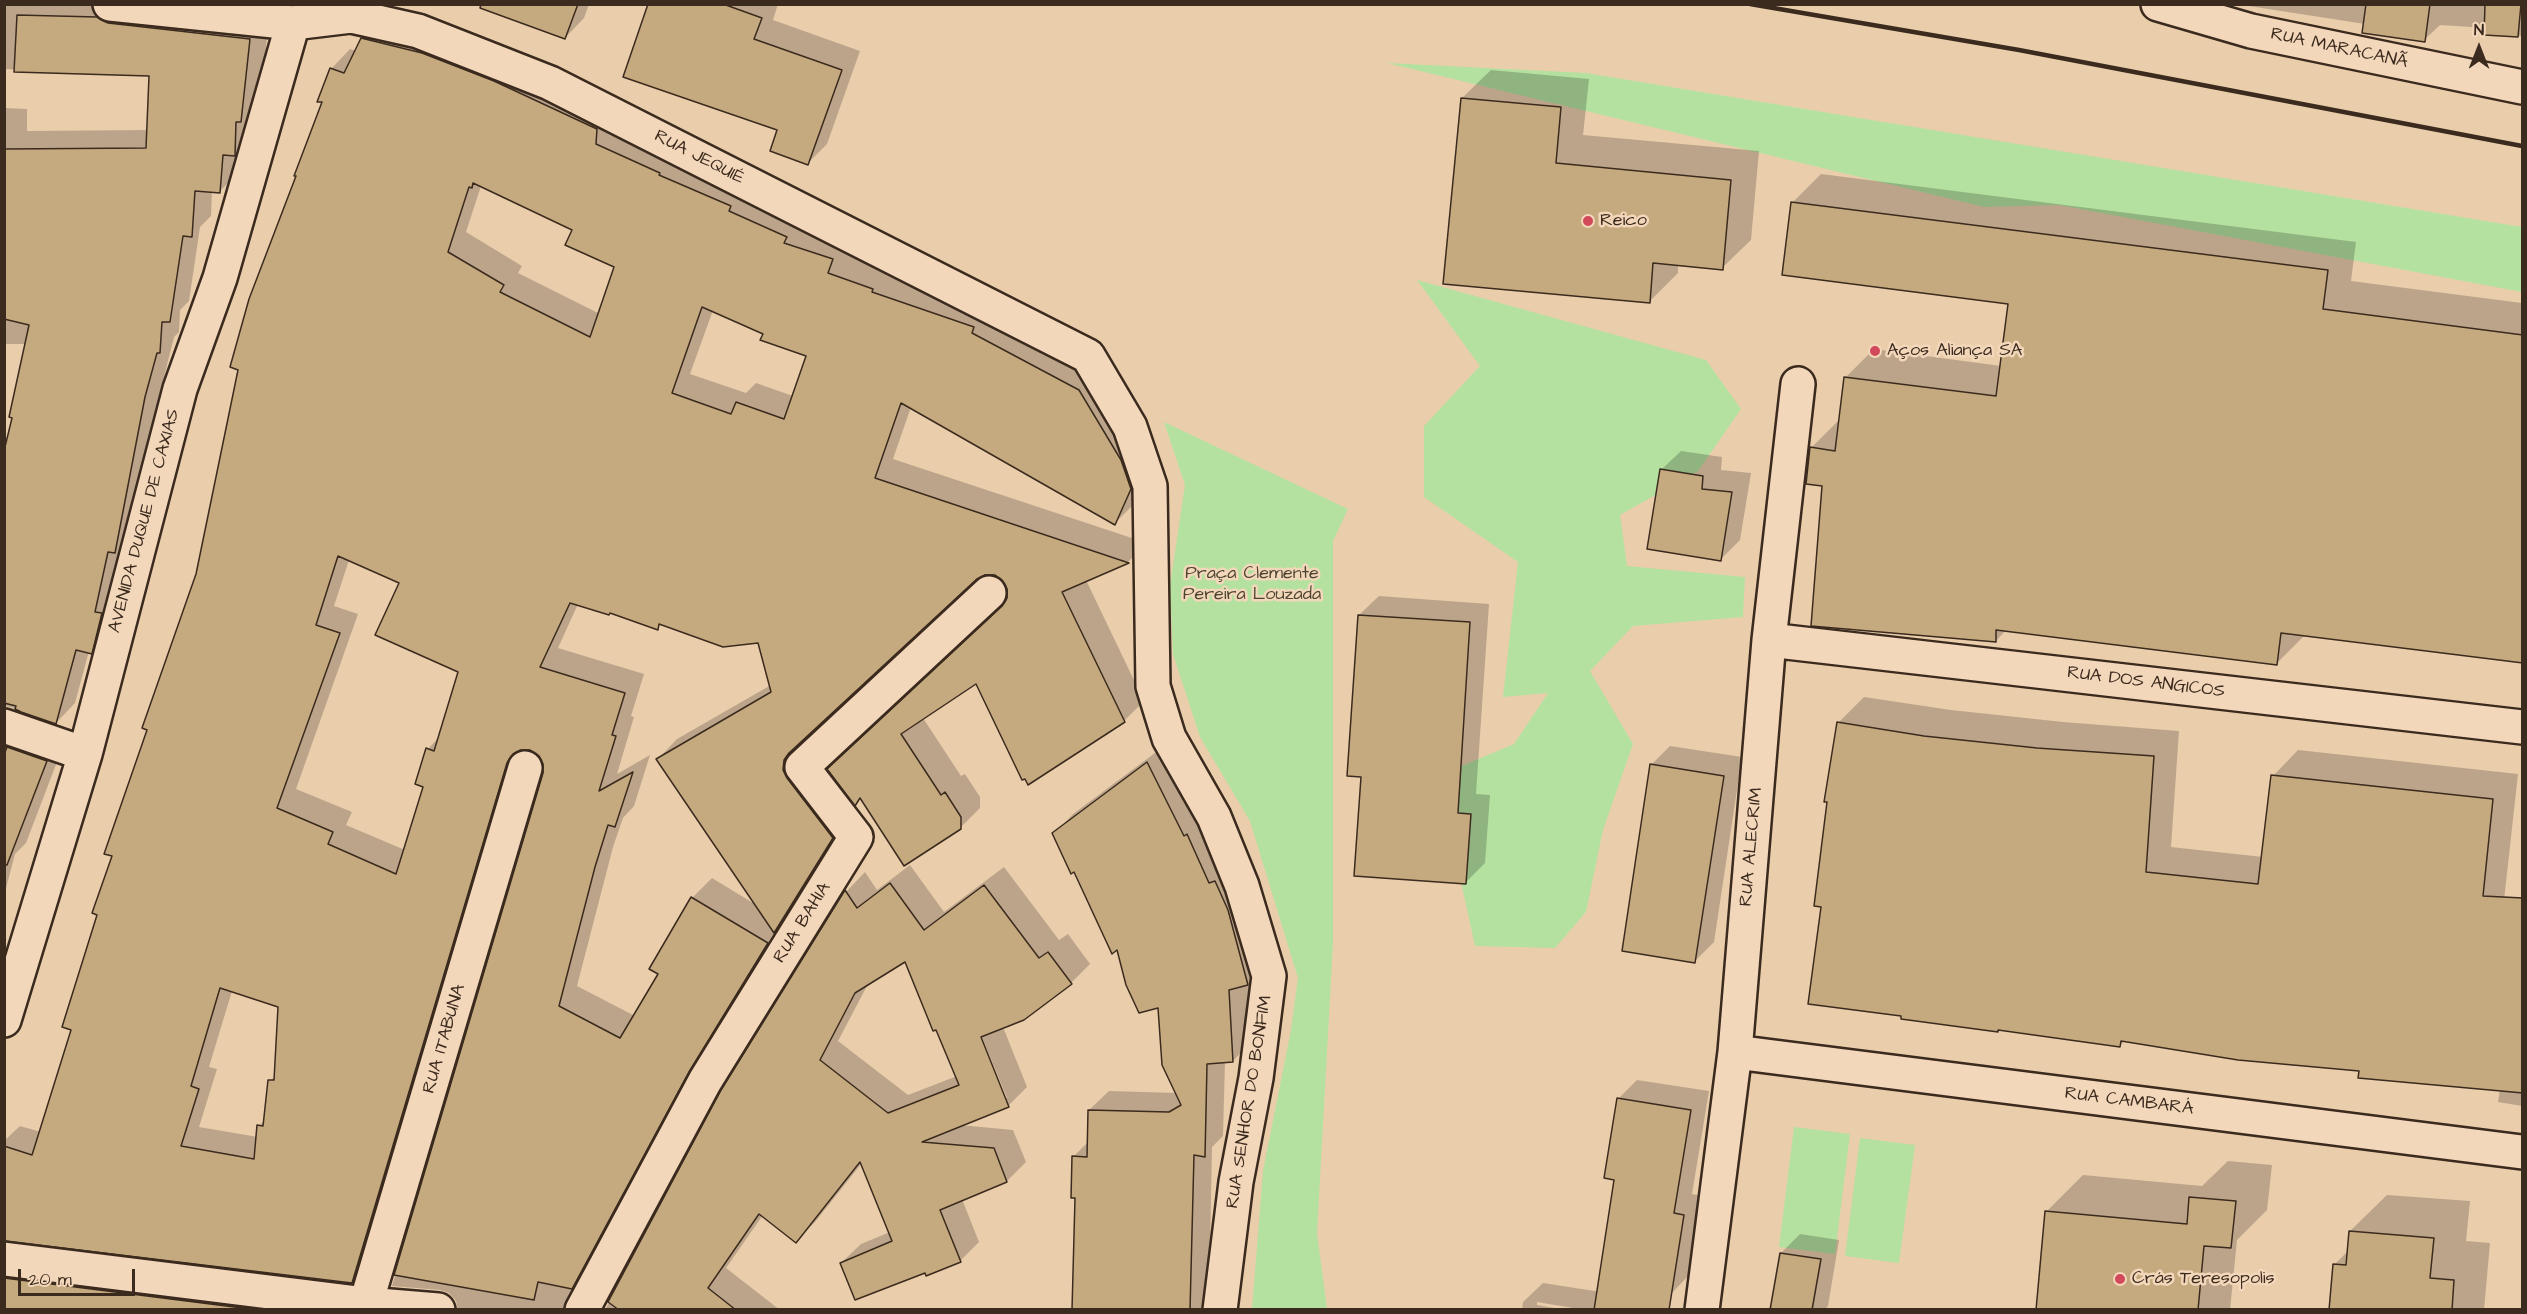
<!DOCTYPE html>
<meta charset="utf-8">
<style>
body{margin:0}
#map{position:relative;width:2527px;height:1314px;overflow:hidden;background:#eaceac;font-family:"Architects Daughter",sans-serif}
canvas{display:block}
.frame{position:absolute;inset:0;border:6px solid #3b2a1e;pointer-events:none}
.north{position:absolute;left:2449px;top:18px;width:60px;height:60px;-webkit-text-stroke:4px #f3d7ba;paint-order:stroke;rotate:0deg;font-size:16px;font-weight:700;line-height:24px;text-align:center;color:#3b2a1e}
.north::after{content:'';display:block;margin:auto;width:21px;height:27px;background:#3b2a1e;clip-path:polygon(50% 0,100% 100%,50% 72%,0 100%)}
.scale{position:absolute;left:18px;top:1269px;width:117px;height:27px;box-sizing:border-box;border:3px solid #3b2a1e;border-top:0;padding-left:8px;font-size:18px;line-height:21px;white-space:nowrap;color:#3b2a1e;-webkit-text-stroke:4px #f3d7ba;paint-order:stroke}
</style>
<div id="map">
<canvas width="2527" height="1314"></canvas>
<div class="frame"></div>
<div class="north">N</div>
<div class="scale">20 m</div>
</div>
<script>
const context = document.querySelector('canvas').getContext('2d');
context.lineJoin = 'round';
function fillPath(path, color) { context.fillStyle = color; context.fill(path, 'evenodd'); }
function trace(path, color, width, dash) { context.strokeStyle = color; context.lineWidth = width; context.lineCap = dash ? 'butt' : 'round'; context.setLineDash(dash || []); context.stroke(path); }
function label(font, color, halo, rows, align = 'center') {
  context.font = font + ' "Architects Daughter",sans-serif'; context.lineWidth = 5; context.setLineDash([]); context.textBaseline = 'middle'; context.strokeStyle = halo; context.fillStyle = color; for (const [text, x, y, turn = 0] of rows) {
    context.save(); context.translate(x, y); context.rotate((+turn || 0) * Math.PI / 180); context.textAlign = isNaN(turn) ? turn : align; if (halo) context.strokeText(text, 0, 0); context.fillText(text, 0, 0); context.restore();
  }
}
fillPath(new Path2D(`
 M 1387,63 L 1586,73 L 2522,227 L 2522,292 L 2059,205 L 1984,207 Z
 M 1417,280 L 1706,360 L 1741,409 L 1698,471 L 1620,515 L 1627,566 L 1745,577 L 1743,617 L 1633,626 L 1590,671 L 1633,744 L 1603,830 L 1586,912 L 1555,948 L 1475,946 L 1460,877 L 1393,795 L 1514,744 L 1548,693 L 1503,697 L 1518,562 L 1424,497 L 1424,426 L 1480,366 Z
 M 1164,422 L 1348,509 L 1333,541 L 1333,943 L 1317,1233 L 1327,1309 L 1252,1309 L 1263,1171 L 1291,1030 L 1298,978 L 1250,821 L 1200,737 L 1173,654 L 1170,586 L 1185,485 Z
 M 1794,1127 L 1850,1134 L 1835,1254 L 1779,1247 Z
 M 1860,1138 L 1915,1145 L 1899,1263 L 1845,1256 Z`), '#b4e19f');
fillPath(new Path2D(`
 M 4,4 L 133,4 L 269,20 L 260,101 L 239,172 L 219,192 L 212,191 L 211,216 L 200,227 L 189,301 L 180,310 L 179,332 L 174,337 L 164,377 L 134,532 L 111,633 L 91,652 L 89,651 L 75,703 L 56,723 L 10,707 L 5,706 L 4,710 L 4,457 L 27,344 L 4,344 L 4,108 L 27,109 L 27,131 L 148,130 L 151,75 L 4,69 Z
 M 491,4 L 589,4 L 584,18 L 565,38 Z
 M 650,4 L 778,4 L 773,20 L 860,51 L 827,144 L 808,163 L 779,129 Z
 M 2236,4 L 2522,4 L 2522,36 L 2485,34 L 2486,28 L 2440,25 L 2424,40 L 2365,24 Z
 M 382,19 L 851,240 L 846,253 L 891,269 L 1098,371 L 1140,440 L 1134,504 L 1115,523 L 911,407 L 893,459 L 1147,543 L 1128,562 L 1086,580 L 1144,701 L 1124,721 L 977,682 L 923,718 L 961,776 L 965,774 L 980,797 L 980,808 L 960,828 L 861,798 L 856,803 L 829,769 L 1005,604 L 1009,598 L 1009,589 L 1003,579 L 996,574 L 985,573 L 976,578 L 803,740 L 802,749 L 852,818 L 794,912 L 784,922 L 787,923 L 592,1307 L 601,1310 L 458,1310 L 456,1301 L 449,1293 L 440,1290 L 392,1286 L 544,774 L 545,764 L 540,755 L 530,748 L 524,748 L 371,1262 L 352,1282 L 5,1239 L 6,1247 L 451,1310 L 4,1310 L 4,1141 L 20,1126 L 41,1132 L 73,1029 L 114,856 L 149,729 L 197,575 L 298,175 L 324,101 L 331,69 L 350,49 L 356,51 L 363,38 ZM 481,186 L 574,229 L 616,266 L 600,314 L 518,273 L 522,266 L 466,232 ZM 713,310 L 808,355 L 793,396 L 756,383 L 746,393 L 690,374 ZM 349,560 L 401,583 L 459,671 L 439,737 L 428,749 L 424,786 L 405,850 L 346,825 L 352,812 L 296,789 L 358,614 L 334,606 ZM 578,604 L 611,611 L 657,628 L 662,623 L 759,641 L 771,685 L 677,739 L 658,759 L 758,906 L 712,878 L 692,898 L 651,969 L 660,974 L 635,1016 L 577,986 L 613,847 L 623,818 L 634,806 L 650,755 L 617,774 L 634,717 L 631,716 L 644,674 L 558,648 ZM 232,991 L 279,1006 L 276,1075 L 270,1081 L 265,1120 L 259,1126 L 258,1137 L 199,1127 L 217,1069 L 209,1067 Z
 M 1491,70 L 1589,79 L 1583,135 L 1759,151 L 1751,240 L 1722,268 L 1678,264 L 1678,273 L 1649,302 L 1462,98 Z
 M 1821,174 L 2356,242 L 2351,281 L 2522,303 L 2522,662 L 2306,634 L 2277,663 L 2007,629 L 1996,641 L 1823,485 L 1811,448 L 1840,419 L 1845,378 L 1874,349 L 2001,366 L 2010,302 L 1792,203 Z
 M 1681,451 L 1722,457 L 1721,470 L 1751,473 L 1740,540 L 1721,559 L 1661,470 Z
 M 1379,596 L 1489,604 L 1476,794 L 1490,795 L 1485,863 L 1466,882 L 1363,776 L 1359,615 Z
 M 1864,697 L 1951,710 L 2063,722 L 2179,731 L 2171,847 L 2263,857 L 2273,776 L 2298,750 L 2518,774 L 2490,1027 L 2522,1026 L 2522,1106 L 2498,1102 L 2500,1089 L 2125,1040 L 2120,1046 L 1823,905 L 1838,723 Z
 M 4,710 L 65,741 L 26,843 L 15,854 L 4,896 Z
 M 1167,744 L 1267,965 L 1249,982 L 1252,1041 L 1233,1061 L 1225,1061 L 1223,1136 L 1212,1147 L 1209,1304 L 1203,1310 L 1074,1310 L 1076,1197 L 1074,1156 L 1089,1141 L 1089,1110 L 1109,1091 L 1177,1093 L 1160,1006 L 1118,947 L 1054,834 L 1073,814 Z
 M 1670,746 L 1742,757 L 1714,942 L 1695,961 L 1651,765 Z
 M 910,865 L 944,912 L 1004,867 L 1059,940 L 1068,934 L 1090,964 L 1071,983 L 1023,1019 L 1003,1027 L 1027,1087 L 1008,1106 L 960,1125 L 1013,1130 L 1026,1162 L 1007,1181 L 962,1199 L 979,1242 L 960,1261 L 926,1271 L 841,1263 L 861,1244 L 890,1232 L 862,1163 L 815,1222 L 796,1241 L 763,1215 L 726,1268 L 780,1310 L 605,1310 L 723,1091 L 847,891 L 865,872 L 877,890 ZM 906,960 L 957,1076 L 908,1095 L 838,1041 L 868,984 ZM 979,1030 L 1007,1098 L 1003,1098 L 976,1031 Z
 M 1637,1080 L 1709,1091 L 1692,1194 L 1703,1196 L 1690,1274 L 1671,1294 L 1616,1179 L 1618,1099 Z
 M 2228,1161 L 2272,1165 L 2267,1210 L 2237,1240 L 2230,1310 L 2037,1310 L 2046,1212 L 2083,1175 L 2202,1186 Z
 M 2387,1195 L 2470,1201 L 2466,1241 L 2490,1243 L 2484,1310 L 2330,1310 L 2334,1265 L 2348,1251 L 2350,1231 Z
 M 1800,1234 L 1839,1240 L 1828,1306 L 1825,1310 L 1772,1310 L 1781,1253 Z
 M 1543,1283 L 1614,1294 L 1612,1310 L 1585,1310 L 1537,1302 L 1537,1305 L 1565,1310 L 1522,1310 L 1523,1302 Z`), '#0003');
const building = new Path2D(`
 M 481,4 L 578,4 L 565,39 L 480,8 Z
 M 648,4 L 723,4 L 762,18 L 754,39 L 842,70 L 808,165 L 770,151 L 777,130 L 623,77 Z
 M 2366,4 L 2430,4 L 2425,42 L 2362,33 Z
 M 2485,4 L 2521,4 L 2518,37 L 2484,35 Z
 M 17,15 L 97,17 L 108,23 L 250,39 L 241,122 L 236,122 L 235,156 L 223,155 L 220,193 L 195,191 L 192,237 L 183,236 L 170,322 L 162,322 L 160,353 L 157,353 L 145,397 L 115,553 L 108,552 L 95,612 L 102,613 L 92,654 L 76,650 L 56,724 L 21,712 L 15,709 L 16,706 L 4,703 L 4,451 L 12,418 L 9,417 L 29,325 L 4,319 L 4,149 L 146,148 L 149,76 L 14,72 Z
 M 361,38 L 422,53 L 494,81 L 597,129 L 596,144 L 660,173 L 659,175 L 731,206 L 729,211 L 787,237 L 784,243 L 833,259 L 828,273 L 873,289 L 872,292 L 974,327 L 972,333 L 1079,390 L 1121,460 L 1131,489 L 1115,525 L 901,403 L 875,478 L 1129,563 L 1062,592 L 1125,722 L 1028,785 L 1025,779 L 1022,780 L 976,684 L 901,734 L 941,795 L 945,792 L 961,817 L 961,829 L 904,866 L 860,798 L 855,806 L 827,769 L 1002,606 L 1007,598 L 1007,589 L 1002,580 L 995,575 L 985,575 L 977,579 L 789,753 L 784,760 L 783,770 L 787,778 L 833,838 L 774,933 L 656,759 L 771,692 L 758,643 L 723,647 L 659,624 L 658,630 L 610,613 L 609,615 L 570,603 L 540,667 L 625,693 L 612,735 L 616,736 L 599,791 L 633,772 L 615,827 L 608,825 L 595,867 L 559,1006 L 620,1038 L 658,974 L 649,969 L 691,897 L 768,943 L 689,1072 L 572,1289 L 538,1282 L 534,1300 L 394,1275 L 543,773 L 543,764 L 539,756 L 530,750 L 521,750 L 513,754 L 507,763 L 352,1283 L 4,1241 L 4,1146 L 32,1155 L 71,1030 L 62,1027 L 97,915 L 92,913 L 112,856 L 104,854 L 147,730 L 142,728 L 196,574 L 238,370 L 230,367 L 249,299 L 296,176 L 294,176 L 322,102 L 317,102 L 330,68 L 344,73 ZM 473,183 L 572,230 L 565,245 L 614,267 L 590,337 L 500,292 L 504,285 L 448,252 L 469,187 L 472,188 ZM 702,307 L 763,334 L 760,340 L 806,356 L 784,419 L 736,402 L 731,414 L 672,393 ZM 338,556 L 399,583 L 375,635 L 458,672 L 434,751 L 426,748 L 415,784 L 423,787 L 396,874 L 328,844 L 333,832 L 277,808 L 340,633 L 316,625 ZM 220,988 L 278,1007 L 274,1080 L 268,1080 L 263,1126 L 257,1125 L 254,1159 L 181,1146 L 199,1089 L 191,1086 Z
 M 1461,98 L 1561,107 L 1556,163 L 1731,180 L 1723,270 L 1653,263 L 1650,303 L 1443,284 Z
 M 1791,202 L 2328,270 L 2323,309 L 2523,335 L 2523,663 L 2281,633 L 2277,665 L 1996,630 L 1996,642 L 1811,626 L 1822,486 L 1806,484 L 1810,447 L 1835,451 L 1844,377 L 1996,396 L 2008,304 L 1782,275 Z
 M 1660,469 L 1703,476 L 1702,489 L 1732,492 L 1721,561 L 1647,549 Z
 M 1358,615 L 1470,622 L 1458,813 L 1471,814 L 1466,884 L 1354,876 L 1361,777 L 1347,776 Z
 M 1837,722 L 1924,736 L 2037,748 L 2154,756 L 2146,872 L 2258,884 L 2271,775 L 2493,799 L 2483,896 L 2523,898 L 2523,1093 L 2358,1078 L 2359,1071 L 2238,1060 L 2121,1041 L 2120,1047 L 1998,1030 L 1998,1032 L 1901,1019 L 1901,1016 L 1808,1004 L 1821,907 L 1814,906 L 1827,802 L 1824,802 Z
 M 7,747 L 47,761 L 7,865 L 4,864 L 4,755 Z
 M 1147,762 L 1184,836 L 1187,834 L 1209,883 L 1215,881 L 1228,910 L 1248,985 L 1229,990 L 1233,1062 L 1207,1064 L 1205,1157 L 1194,1155 L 1190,1310 L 1072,1310 L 1075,1198 L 1071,1198 L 1072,1156 L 1087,1157 L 1088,1110 L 1169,1112 L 1181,1105 L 1162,1065 L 1158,1008 L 1139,1013 L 1126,985 L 1117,950 L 1112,954 L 1074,872 L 1071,874 L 1052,833 Z
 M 1650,764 L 1724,776 L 1695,963 L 1622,951 Z
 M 890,883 L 924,930 L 984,885 L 1039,958 L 1048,952 L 1072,984 L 1024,1020 L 981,1037 L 1009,1107 L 922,1142 L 994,1148 L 1007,1182 L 940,1210 L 961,1262 L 926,1276 L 925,1273 L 855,1300 L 840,1263 L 892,1241 L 860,1162 L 796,1243 L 759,1214 L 708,1288 L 736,1310 L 619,1310 L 608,1302 L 721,1090 L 845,890 L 857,908 ZM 905,962 L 933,1031 L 936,1030 L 959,1085 L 888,1113 L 820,1060 L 855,993 Z
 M 1617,1098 L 1691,1110 L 1674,1213 L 1684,1215 L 1669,1310 L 1594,1310 L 1614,1180 L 1604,1178 Z
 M 2189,1197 L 2236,1201 L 2231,1248 L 2204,1246 L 2198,1310 L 2036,1310 L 2045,1211 L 2187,1224 Z
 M 2349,1231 L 2434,1238 L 2430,1278 L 2454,1280 L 2452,1310 L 2329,1310 L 2333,1264 L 2346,1265 Z
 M 1780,1253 L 1821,1259 L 1812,1310 L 1770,1310 Z
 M 4,1278 L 258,1310 L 4,1310 Z`);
fillPath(building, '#c6aa7f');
trace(building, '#3b2a1e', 1.5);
const minor = new Path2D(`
 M 110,4 L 293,23 L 351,16 L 418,31 L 550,83 L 1088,356 L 1130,427 L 1150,486 L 1153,686 L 1169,738 L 1214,817 L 1242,886 L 1269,976 L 1256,1078 L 1236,1182 L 1220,1310
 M 2158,4 L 2251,31 L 2522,87
 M 1769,640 L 2522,727
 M 4,726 L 85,754
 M 4,1020 L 85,754 L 180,389 L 220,278 L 293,23
 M 1735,1052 L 2522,1152
 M 4,1259 L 366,1304 L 438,1310
 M 364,1310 L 525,768
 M 582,1310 L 705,1081 L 856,837 L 802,767 L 989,593
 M 1702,1310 L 1735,1052 L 1769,640 L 1798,384`);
trace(minor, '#3b2a1e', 38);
trace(minor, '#f3d7ba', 33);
trace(new Path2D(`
 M 1750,4 L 2019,50 L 2522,146`), '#3b2a1e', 4.5);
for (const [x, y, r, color] of [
 [1588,221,6,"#d1495b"],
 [1875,351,6,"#d1495b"],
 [2120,1279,6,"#d1495b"]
]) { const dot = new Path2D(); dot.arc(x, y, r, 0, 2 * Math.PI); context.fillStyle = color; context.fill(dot); trace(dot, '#f3d7ba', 2); }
label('18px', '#3b2a1e', '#f3d7ba', [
 ["RUA MARACANÃ",2339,49,12],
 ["RUA JEQUIÉ",699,158,27],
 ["AVENIDA DUQUE DE CAXIAS",145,521,-75],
 ["RUA DOS ANGICOS",2146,683,7],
 ["RUA ALECRIM",1752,847,-85],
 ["RUA BAHIA",803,923,-58],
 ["RUA ITABUNA",445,1039,-74],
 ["RUA SENHOR DO BONFIM",1250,1102,-81],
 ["RUA CAMBARÁ",2129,1102,7]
]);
label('18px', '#3b2a1e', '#f3d7ba', [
 ["Reico",1600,221],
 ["Aços Aliança SA",1887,351],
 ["Crás Teresopolis",2132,1279]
], 'left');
label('18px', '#4d4531', '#f3d7ba', [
 ["Praça Clemente",1252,574],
 ["Pereira Louzada",1252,595]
]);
</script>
